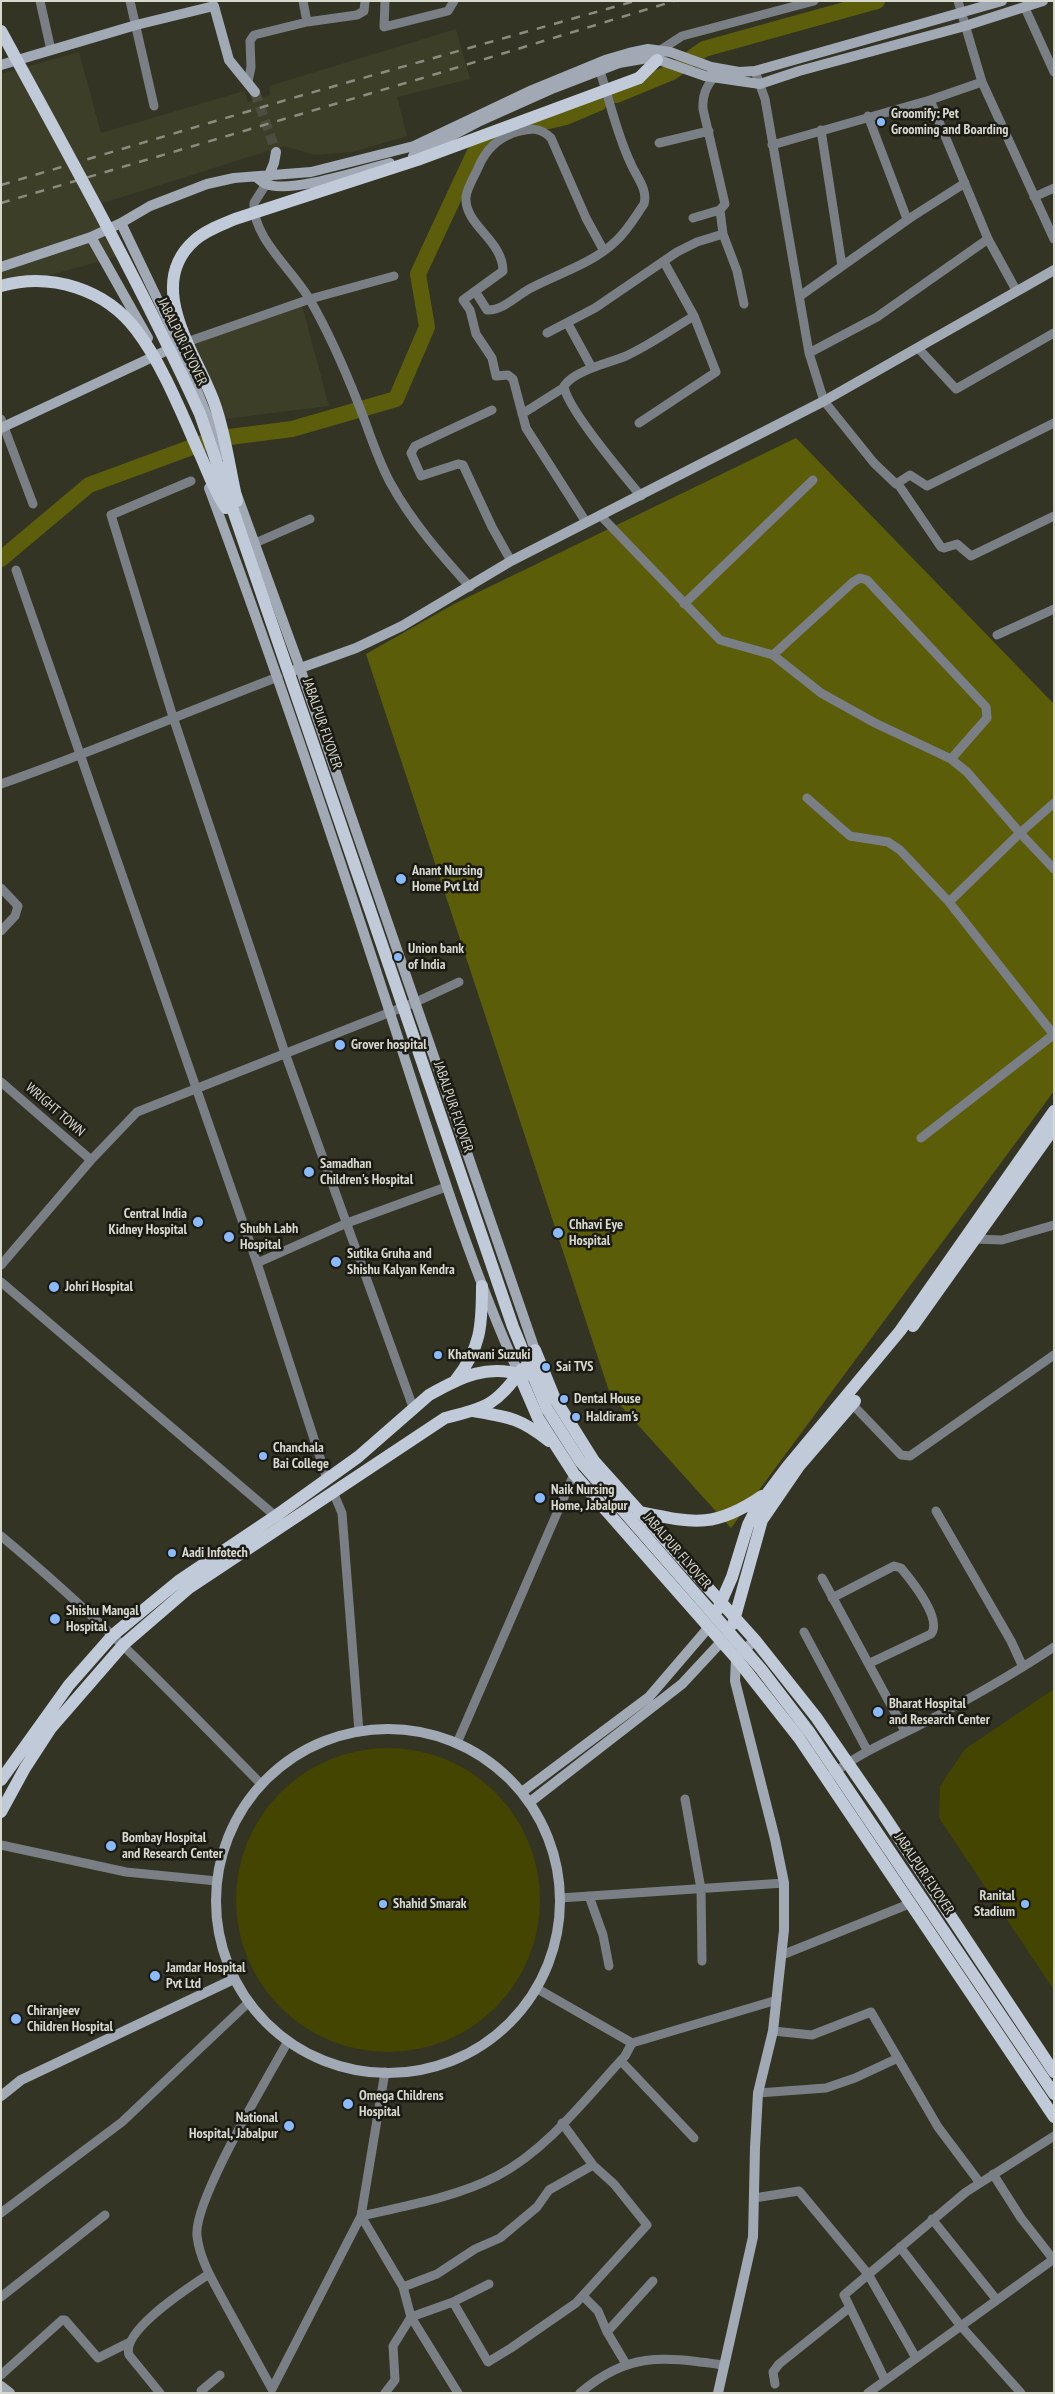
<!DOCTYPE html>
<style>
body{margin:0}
#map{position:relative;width:1055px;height:2394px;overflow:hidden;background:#333424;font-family:"PT Sans Narrow",sans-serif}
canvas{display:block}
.frame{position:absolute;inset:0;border:2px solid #d7d8ce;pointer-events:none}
</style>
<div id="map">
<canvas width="1055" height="2394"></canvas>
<div class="frame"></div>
</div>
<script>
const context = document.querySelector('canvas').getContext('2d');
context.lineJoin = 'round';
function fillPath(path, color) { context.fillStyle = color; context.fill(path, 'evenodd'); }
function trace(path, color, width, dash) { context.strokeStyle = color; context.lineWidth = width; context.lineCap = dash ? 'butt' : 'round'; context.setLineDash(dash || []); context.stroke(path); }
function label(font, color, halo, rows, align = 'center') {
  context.font = font + ' "PT Sans Narrow",sans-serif'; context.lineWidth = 5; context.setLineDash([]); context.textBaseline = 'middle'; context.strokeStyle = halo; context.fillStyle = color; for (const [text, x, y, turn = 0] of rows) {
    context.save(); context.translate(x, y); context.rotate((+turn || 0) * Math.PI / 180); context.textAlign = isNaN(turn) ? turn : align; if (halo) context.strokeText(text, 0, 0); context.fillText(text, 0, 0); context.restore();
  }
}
fillPath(new Path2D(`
 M 456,29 L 470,79 L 397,97 L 407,136 L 353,152 L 314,155 L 284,146 L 103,203 L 115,257 L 1,289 L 1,74 L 79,52 L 101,133 L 244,91 L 248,102 L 270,95 L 269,86 Z
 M 302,305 L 329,406 L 224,419 L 193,344 Z`), '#3c3e27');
fillPath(new Path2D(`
 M 1054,1689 L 1054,1990 L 939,1818 L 940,1786 L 965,1749 Z
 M236 1900a152 152 0 1 1 304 0a152 152 0 1 1-304 0Z`), '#444501');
fillPath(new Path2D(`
 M 796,438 L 1054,704 L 1054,1091 L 731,1528 L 610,1394 L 366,654 L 454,604 Z`), '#5b5d09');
trace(new Path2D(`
 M 616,95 L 672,72 L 704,49 L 877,1
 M 1,559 L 89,485 L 214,439 L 292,429 L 396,399 L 427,327 L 418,274 L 474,154 L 505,131 L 566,117 L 599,103`), '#5c5e0b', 16);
trace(new Path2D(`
 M 255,92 L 276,152`), '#4c4d3e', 10, [10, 5]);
trace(new Path2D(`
 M 40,1 L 51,50
 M 130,1 L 154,106
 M 303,1 L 307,22
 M 385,1 L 384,27 L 448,11 L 454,1
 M 958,1 L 982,82 L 1054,239
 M 1025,8 L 1054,72
 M 656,53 L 682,36 L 814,1
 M 755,71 L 765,99 L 809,353 L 824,401 L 874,463 L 896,484 L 910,475 L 927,486 L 1054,423
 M 714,77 C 706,87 702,96 703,109 L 725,204 L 720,210 L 723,234 L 737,271 L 744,304
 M 248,82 L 251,67 L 250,41 L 254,35 L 307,22 L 357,15 L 364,11 L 365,1
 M 930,100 L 988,239 L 1016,290
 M 868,116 L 907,219
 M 821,130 L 842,266
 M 659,143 L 709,131
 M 772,145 L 930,100 L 982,82
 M 266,184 L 254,203 C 252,238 294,271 310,300 C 328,331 345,370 358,403 C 369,430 377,459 391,484 C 412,522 441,555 470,587
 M 1034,197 L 1054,188
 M 693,218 L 720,210
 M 475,291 L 487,310 C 503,311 517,295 531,288 C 559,273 592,264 616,241 C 627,231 635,217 644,204 C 648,189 637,178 631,164 C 617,135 610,102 600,71
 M 800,296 L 910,218 L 965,183
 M 568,324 L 592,368
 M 547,333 L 595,308 L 677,252 L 697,242 L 723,234
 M 181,344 L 310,299 L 394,276
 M 918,348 L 956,389 L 1054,333
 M 809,353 L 877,317 L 988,239
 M 492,410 L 415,446 L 411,453 L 421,476 L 458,464 L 463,465 L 492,527 L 511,561
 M 522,414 L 563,388
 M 1,419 L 33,504
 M 639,423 L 716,372 L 694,316 L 664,262
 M 191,481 L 111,515 L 173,717 L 285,1053 L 414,1410
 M 898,484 L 941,547 L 944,548 L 957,544 L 971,556 L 1054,516
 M 641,496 C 625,477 566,407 564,386 C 575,370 609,363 626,356 C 650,345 672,329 694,316
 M 600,515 L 720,640 L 773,655 L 821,693 L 875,723 L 951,759 L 967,772 L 1020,833 L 949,902
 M 586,522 L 526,428 L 513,379 L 508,375 L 496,376 L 492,358 L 476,334 L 470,310 L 463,300 L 503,271 C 503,240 464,225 466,197 C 467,188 474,177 478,168 C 485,151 497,138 516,132 C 530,128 540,127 551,138 L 586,218 L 604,251
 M 253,544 L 310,519
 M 16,570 L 257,1263 L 327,1479
 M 684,604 L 813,480
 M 997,635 L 1054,609
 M 773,655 L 853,582 L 860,578 L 867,580 L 986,707 L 987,718 L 951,759
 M 1,784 C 95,751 186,712 278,677
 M 807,798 L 850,836 L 888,842 L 900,850 L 949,902 L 1054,1035
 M 1054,803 L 1020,833 L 1054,869
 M 1,888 L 18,906 L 15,916 L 1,931
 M 1,1082 L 91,1160
 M 921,1138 L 1053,1035
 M 974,1239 L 1002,1240 L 1054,1225
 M 257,1263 L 347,1223 L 446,1187
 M 1,1265 L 91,1160 L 137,1112 L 416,1002 L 459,982
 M 1,1282 L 279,1519
 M 852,1404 L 901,1455 L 910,1456 L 1054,1355
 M 333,1492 L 342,1513 L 359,1732
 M 936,1511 L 1011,1641 L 1023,1667
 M 1,1536 C 94,1613 177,1698 261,1784
 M 822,1578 L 905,1731
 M 832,1598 L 894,1566 L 901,1568 C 911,1580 943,1619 931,1634 L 870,1663
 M 804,1632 L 867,1750
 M 457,1743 L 574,1474
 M 831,1775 C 858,1754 888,1741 918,1726 C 964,1702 1010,1676 1054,1647
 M 685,1799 L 701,1889 L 702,1961
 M 1,1845 L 126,1872 L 217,1881
 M 589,1896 L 603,1935 L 609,1966
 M 560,1898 L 784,1883
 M 782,1955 L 909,1904
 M 536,1988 L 632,2043 L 777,2000
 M 773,2031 L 812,2035 L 871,2012 L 938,2127 L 980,2183
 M 288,2041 C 268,2078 193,2201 197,2236 C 200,2262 216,2286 228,2309 C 243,2336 257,2362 272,2389 L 361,2216 L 385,2072
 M 621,2061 L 694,2138
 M 758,2093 L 826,2088 L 855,2078 L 898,2058
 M 993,2174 L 1021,2218 L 1053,2259
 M 754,2198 L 799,2191 L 868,2274 L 916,2358
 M 1,2213 L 122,2122 L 249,2002
 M 361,2216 C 405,2206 457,2197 497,2176 C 548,2149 586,2098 625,2056 L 632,2043
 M 361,2216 L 403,2287 L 411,2317 L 458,2393
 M 932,2219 L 996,2299
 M 900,2247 L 960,2325 L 1021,2393
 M 403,2287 L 437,2274 L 475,2249 L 500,2238 L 537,2207 L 549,2190 L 593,2165
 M 583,2296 L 598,2311 L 607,2332 L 626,2364
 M 1,2297 L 105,2215
 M 453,2302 L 488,2362 L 511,2348 L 576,2303 L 647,2225 L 614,2184 L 593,2165 L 562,2123
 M 607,2332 L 653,2281
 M 1,2375 L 62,2320 L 65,2320 L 98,2358 L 128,2343
 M 885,2380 L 844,2295 L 966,2192 L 1054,2136
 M 775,2384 L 773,2372 L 779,2364 L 849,2308
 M 160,2393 L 129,2355 C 121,2330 190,2287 209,2274
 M 203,2393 L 201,2391 L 220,2375
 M 385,2393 L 395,2380 L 393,2346 L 411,2317 L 453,2302 L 489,2284
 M 580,2393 C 629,2351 663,2357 723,2365
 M 868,2393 L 1054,2259`), '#7a7f86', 9);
trace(new Path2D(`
 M 1,65 L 136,25 L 214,6 L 229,60 L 255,92
 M 413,156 L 478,122 L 554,88 L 619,63 L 648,58 L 662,61 L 705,76 L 760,84 L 799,71 L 965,26 L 1043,1
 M 256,177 C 259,179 262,182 266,184 C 290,194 363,170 390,163
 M 267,180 L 274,163 L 276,152
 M 121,223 L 175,336 L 223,455
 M 91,237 L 148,338
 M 1,267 L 91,237 L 121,223 L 150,206 L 207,184 L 234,178 L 311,172 L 414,146 L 532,90 L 605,60 L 629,53 L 648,49 L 670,52 L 711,67 L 739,72 L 755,71 L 1002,1
 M 1,428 L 174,347
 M 209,488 C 273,660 332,835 389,1010 C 429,1132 466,1256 519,1374
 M 237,495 L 300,668 L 535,1350
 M 295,670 L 356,648 L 402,626 L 511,561 L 824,401 L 1054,270
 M216 1901a172 172 0 1 1 344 0a172 172 0 1 1-344 0Z
 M 522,1792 L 649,1697 L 709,1627
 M 530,1802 L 682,1684 L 722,1641
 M 1,2096 L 21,2080 L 234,1979
 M 1,2386 L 10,2393
 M 718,2393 L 753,2237 L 755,2148 L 758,2093 L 773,2031 L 784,1930 L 784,1883 L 775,1839 L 735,1681 L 736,1658 L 755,1640`), '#a1a9b5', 10);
trace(new Path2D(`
 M 639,78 L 657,60
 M 913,1326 L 1054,1128
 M 535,1350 L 555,1399 L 594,1461 L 755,1640 L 816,1717 L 881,1811 L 1054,2072
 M 519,1374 L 538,1418 L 574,1474 L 736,1658 L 799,1738 L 1054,2117
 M 455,1381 C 481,1348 482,1326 482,1286
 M 473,1411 C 509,1417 520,1418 549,1441
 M 639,1512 C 693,1523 714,1529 762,1496
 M 718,1609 L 732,1577 L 748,1525 L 757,1507 L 787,1467 L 900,1331 L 1054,1111
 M 733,1624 L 762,1520 L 799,1466 L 855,1401
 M 1,1780 L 69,1685 L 113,1635 L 180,1580 L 277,1515 L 358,1457 L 429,1395 C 461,1377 488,1363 525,1376
 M 1,1812 L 25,1768 L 51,1728 L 124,1644 L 189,1588 L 445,1418 C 488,1407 496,1405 522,1369`), '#c0cad9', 12);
trace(new Path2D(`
 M 1,185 L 303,95 L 635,1
 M 1,203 L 436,74 L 674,1`), '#8b8c7f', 2.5, [9, 9]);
trace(new Path2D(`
 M 1,31 C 70,157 140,283 200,414 L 513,1327 L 547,1409 L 580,1461 L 761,1669 L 810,1733 L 1054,2094
 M 1,286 C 51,272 106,289 137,331 C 161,362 182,414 198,450 C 207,469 214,491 226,508
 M 237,501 C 230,471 226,438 216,408 C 201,359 141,287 195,240 C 206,230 221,225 235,219 L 417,160 L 639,78`), '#c0cad9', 12);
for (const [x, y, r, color] of [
 [881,122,5,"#8bbafc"],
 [401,879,6,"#8bbafc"],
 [398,957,5,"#8bbafc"],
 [340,1045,6,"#8bbafc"],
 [309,1172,6,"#8bbafc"],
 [198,1222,6,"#8bbafc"],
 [558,1233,6,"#8bbafc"],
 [229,1237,6,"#8bbafc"],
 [336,1262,6,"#8bbafc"],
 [54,1287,6,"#8bbafc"],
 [438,1355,5,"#8bbafc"],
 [546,1367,5,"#8bbafc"],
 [564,1399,5,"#8bbafc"],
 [576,1417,5,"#8bbafc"],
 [263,1456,5,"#8bbafc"],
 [540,1498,6,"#8bbafc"],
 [172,1553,5,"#8bbafc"],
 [55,1619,6,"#8bbafc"],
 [878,1712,6,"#8bbafc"],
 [111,1846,6,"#8bbafc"],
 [383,1904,5,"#8bbafc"],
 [1025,1904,5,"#8bbafc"],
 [155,1976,6,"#8bbafc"],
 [16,2019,6,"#8bbafc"],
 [348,2104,6,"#8bbafc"],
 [289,2126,6,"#8bbafc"]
]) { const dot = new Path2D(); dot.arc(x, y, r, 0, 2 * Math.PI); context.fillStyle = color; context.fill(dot); trace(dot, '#1b1b14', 2); }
label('bold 14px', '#d7d8ce', '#1b1b14', [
 ["Groomify: Pet",891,114],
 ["Grooming and Boarding",891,130],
 ["Anant Nursing",412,871],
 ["Home Pvt Ltd",412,887],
 ["Union bank",408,949],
 ["of India",408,965],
 ["Grover hospital",351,1045],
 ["Samadhan",320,1164],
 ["Children's Hospital",320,1180],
 ["Central India",187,1214,"right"],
 ["Kidney Hospital",187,1230,"right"],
 ["Chhavi Eye",569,1225],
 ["Hospital",569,1241],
 ["Shubh Labh",240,1229],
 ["Hospital",240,1245],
 ["Sutika Gruha and",347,1254],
 ["Shishu Kalyan Kendra",347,1270],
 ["Johri Hospital",65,1287],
 ["Khatwani Suzuki",448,1355],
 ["Sai TVS",556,1367],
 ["Dental House",574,1399],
 ["Haldiram's",586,1417],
 ["Chanchala",273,1448],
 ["Bai College",273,1464],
 ["Naik Nursing",551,1490],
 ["Home, Jabalpur",551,1506],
 ["Aadi Infotech",182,1553],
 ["Shishu Mangal",66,1611],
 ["Hospital",66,1627],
 ["Bharat Hospital",889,1704],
 ["and Research Center",889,1720],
 ["Bombay Hospital",122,1838],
 ["and Research Center",122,1854],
 ["Ranital",1015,1896,"right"],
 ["Stadium",1015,1912,"right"],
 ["Shahid Smarak",393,1904],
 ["Jamdar Hospital",166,1968],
 ["Pvt Ltd",166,1984],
 ["Chiranjeev",27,2011],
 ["Children Hospital",27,2027],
 ["Omega Childrens",359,2096],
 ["Hospital",359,2112],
 ["National",278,2118,"right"],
 ["Hospital, Jabalpur",278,2134,"right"]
], 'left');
label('14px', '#d7d8ce', '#1b1b14', [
 ["JABALPUR FLYOVER",182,342,64],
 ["JABALPUR FLYOVER",322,724,71],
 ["JABALPUR FLYOVER",453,1107,71],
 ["WRIGHT TOWN",55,1110,41],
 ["JABALPUR FLYOVER",677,1551,49],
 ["JABALPUR FLYOVER",924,1874,56]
]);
</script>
